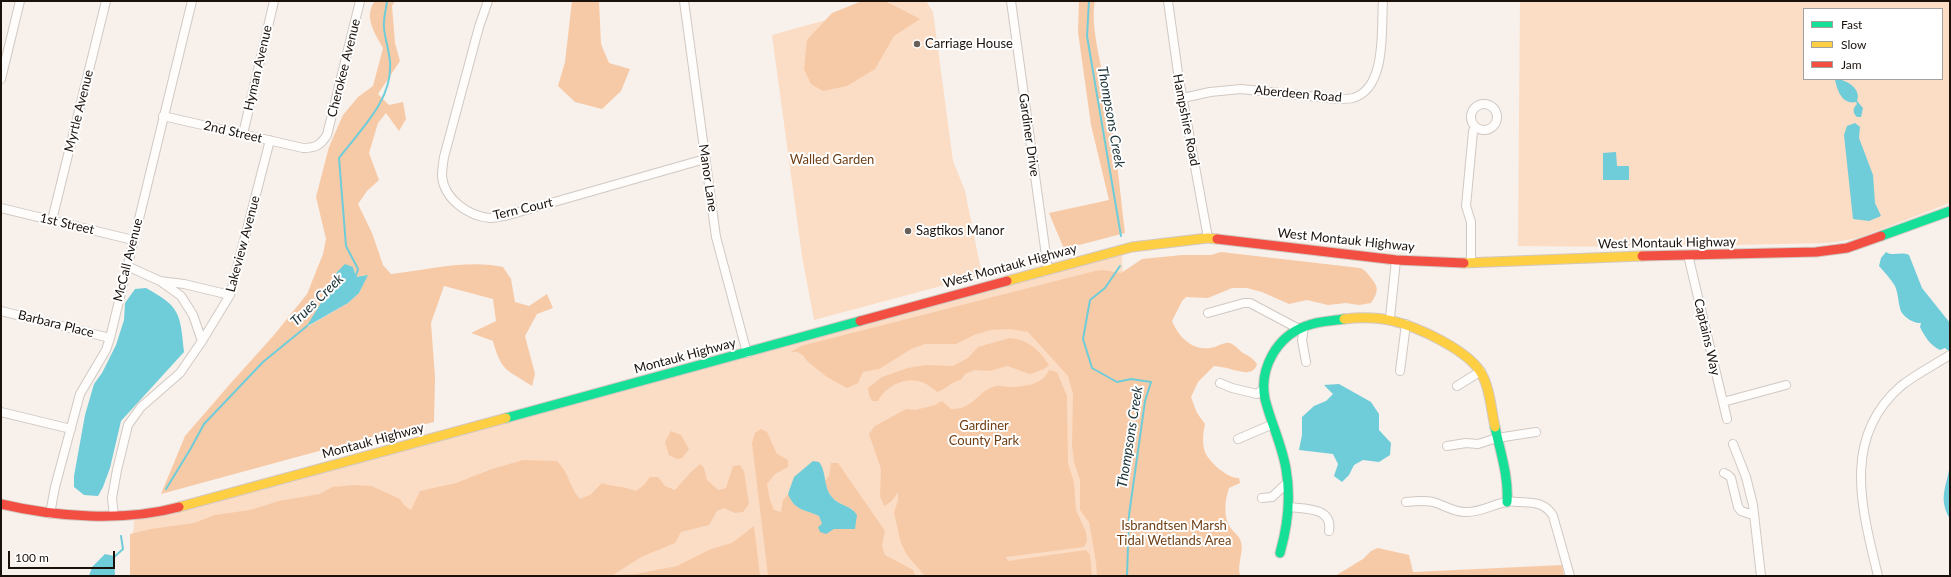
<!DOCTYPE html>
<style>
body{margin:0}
#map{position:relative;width:1951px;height:577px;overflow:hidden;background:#f8f0ea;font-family:Lato,sans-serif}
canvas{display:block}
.frame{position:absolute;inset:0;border:2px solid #1a110b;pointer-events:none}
.legend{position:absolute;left:1803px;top:8px;width:140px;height:72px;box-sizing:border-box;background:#fff;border:1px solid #a3a09d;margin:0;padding:5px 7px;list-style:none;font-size:12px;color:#1a110b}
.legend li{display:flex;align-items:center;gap:8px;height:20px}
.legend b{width:20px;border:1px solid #a3a09d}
.scale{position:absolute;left:8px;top:551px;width:107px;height:18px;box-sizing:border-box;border:2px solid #1a110b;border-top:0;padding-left:5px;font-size:12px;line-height:14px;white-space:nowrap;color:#1a110b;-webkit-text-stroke:3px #fff;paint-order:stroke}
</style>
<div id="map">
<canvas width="1951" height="577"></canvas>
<div class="frame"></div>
<ul class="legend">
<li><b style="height:5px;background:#16e098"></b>Fast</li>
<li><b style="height:5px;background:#ffcf43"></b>Slow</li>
<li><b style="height:5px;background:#f24e42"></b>Jam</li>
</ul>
<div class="scale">100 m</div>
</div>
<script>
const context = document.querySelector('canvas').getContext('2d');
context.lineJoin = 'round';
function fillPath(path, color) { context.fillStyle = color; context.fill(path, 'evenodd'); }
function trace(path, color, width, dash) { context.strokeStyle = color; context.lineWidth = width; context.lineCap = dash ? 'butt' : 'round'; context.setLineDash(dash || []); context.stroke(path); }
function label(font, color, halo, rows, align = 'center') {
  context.font = font + ' Lato,sans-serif'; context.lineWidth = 4; context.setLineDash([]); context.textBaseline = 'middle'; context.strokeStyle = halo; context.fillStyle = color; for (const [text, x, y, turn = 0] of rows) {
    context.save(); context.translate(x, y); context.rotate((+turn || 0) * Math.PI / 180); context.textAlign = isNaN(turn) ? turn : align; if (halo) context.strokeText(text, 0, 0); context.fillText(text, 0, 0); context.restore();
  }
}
fillPath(new Path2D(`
 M 895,1 L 926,1 L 933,12 L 953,161 L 965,191 L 982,275 L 814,320 L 802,256 L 772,35 Z
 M 1520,1 L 1950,1 L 1950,203 L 1858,238 L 1829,243 L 1634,247 L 1518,246 ZM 1804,9 L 1942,9 L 1942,79 L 1804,79 Z
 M 1121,248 L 1125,299 L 1126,270 L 1151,258 L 1226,576 L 149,576 L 133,533 L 135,514 Z`), '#fbdcc4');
fillPath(new Path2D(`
 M 375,1 L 395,1 L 392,6 L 395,43 L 400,61 L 378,94 L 389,105 L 403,102 L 406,119 L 399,131 L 386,113 L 378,123 L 369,153 L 379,180 L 367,191 L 358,204 L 372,233 L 383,265 L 391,274 C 426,270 469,259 503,267 L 511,279 L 515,302 L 529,306 L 547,294 L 553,308 L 537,314 L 525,336 L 535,374 L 532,386 C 508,370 501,372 493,341 L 471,333 L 496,321 L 493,299 L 444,286 L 431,323 L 435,377 L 434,422 L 363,439 L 161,494 L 185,436 L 230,384 L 274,335 L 307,294 L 323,254 L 326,239 L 316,197 L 329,147 L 343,115 L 358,97 L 373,86 L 383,48 C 375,34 363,16 375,1 ZM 353,267 L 356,277 L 367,275 L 359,293 L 348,303 L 307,327 L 329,290 L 337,272 Z
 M 572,1 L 599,1 L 601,44 L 609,63 L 630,69 L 621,91 L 602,109 L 575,102 L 558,86 L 565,62 Z
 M 862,1 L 885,1 L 920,19 L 894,36 L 875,69 L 847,86 L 823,91 L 811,84 L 804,69 L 807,40 L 832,13 Z
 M 1079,1 L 1095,1 C 1089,27 1105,78 1109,106 C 1116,148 1120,191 1125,233 L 1064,249 L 1049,213 L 1109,200 L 1091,125 L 1078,32 Z
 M 1221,252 L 1360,268 C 1367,271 1367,273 1372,279 C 1379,288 1378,292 1371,303 L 1359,305 L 1346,303 L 1328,305 L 1307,300 L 1289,304 L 1262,292 L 1247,288 L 1232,288 L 1208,298 L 1186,297 L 1182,301 L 1172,321 C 1179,338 1194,353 1215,347 C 1220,345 1225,342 1230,343 C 1235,345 1239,350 1243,353 C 1249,356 1253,358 1257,364 C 1253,377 1240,371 1230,369 C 1225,367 1219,367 1214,366 L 1198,382 L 1191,397 L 1197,413 L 1205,424 C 1203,432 1202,444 1205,452 C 1209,462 1228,479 1239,478 L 1240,483 L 1229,488 C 1225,499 1223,517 1230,527 C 1234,533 1239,535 1241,542 C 1244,551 1237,563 1240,576 L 1097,576 L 1096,562 L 1089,522 L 1080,510 L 1080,480 L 1074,462 L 1072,445 L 1073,394 L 1068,376 L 1028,332 L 1009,329 L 991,330 L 974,335 L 956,344 L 925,344 L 911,349 L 879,369 L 863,372 L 858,383 L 847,388 L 827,377 L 807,361 L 803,355 L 797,352 L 791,352 L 801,346 L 1095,271 L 1103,270 L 1121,273 L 1142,259 L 1182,255 L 1211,255 Z
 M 1010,338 C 1029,340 1039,350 1049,365 L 1044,369 L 1030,374 L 1007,366 L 990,371 L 975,370 L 965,374 L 961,380 C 951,381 947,389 937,392 C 933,389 929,385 924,383 C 907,375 886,386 878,401 L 872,401 L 869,395 L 868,388 L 882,377 L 908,368 L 926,365 L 953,366 L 968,358 L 978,347 Z
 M 1049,370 L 1057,372 L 1067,396 L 1068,463 L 1074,483 L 1076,510 L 1086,532 L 1087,541 L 1084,547 L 1006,557 L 1008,561 L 1086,550 L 1090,555 L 1092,576 L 925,576 L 907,555 L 901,543 L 894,513 L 898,500 L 898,492 L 892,501 L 884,506 L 880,496 L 881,469 L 869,434 L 875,426 L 906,409 L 915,410 L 935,405 L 942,401 L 951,409 C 974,410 978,390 996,386 C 1000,385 1005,387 1009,387 C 1023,387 1043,385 1049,370 Z
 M 761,429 L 767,432 L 777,454 L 788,460 L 788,467 L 775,474 L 767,484 L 770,500 L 774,510 L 781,512 L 783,500 L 788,494 C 795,511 804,509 819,516 L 822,524 L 831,531 L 834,529 L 855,529 L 853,509 C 839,504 827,497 825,481 L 829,476 L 831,463 L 838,463 L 885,531 L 882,546 L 885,555 L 913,570 L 915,576 L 768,576 L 752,443 L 755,433 Z
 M 671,431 L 681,435 L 689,449 L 682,458 L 677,459 L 669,455 L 665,442 Z
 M 523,460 L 557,461 C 570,474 568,485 580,499 L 590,495 L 602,483 C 613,487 624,486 636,491 L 644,485 L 650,477 L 658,477 L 665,486 L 675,490 L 691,472 L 700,464 L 704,468 L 707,480 L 718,490 L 726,488 L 733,466 L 740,465 L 744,471 L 749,504 L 743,512 L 735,513 L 724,508 L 717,511 L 709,525 L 681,532 L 675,543 L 641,557 L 613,575 L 636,574 L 677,566 L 711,549 L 732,543 L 754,526 L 760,576 L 130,576 L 130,534 L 151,529 L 194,523 L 215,515 L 250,510 L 279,501 L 320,494 L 332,487 L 355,485 L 371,486 L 387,493 L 400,499 L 405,506 L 411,510 L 420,491 L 456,483 L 492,469 Z
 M 1378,548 L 1409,555 L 1413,572 L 1562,565 L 1564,576 L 1335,576 L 1363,559 L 1371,551 Z`), '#f7caa7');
fillPath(new Path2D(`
 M 1835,79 C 1846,79 1862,89 1857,101 L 1863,108 L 1861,117 L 1857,117 C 1852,112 1853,108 1857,104 L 1856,102 C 1842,105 1837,90 1835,79 Z
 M 1855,123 L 1860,127 L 1859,138 L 1873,175 L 1875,203 L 1881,216 L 1869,221 L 1853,219 L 1844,135 L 1847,126 Z
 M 1616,152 L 1617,166 L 1629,166 L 1629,180 L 1603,180 L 1603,153 Z
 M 1886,252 C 1893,257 1901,251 1909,255 L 1922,288 L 1950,323 L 1950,352 L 1945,348 L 1940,350 C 1930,345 1925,337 1920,327 L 1921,323 C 1914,324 1901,316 1900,308 C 1898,300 1898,293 1895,286 C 1891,279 1885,273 1879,266 L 1881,258 Z
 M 345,264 L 353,267 L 356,277 L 368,275 L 359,293 L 348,303 L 306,327 L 329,290 L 337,272 Z
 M 146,288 C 181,307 180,314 184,352 L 121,421 L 110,468 L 103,487 L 98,496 L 84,495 L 74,487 L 74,476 L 85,415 L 94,384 L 102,373 L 116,345 L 124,320 L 125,303 L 135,289 Z
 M 1339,384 L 1371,402 L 1379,414 L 1379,430 L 1391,443 L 1390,455 L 1379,462 L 1363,460 L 1354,465 L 1349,475 L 1342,482 L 1334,476 L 1338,464 L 1333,454 L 1299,450 L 1302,435 L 1302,417 L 1314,406 L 1326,401 L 1333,394 L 1324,385 Z
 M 813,461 L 819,462 C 827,472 823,487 832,497 C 839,506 851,505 857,515 L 855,529 L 834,529 L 826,534 L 820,532 L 818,527 L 822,524 L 819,516 C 804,509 795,511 788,494 L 794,477 Z
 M 1950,463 L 1950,519 C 1937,497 1948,485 1950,463 Z
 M 105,554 L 114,556 L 115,576 L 89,576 L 92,567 Z`), '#6fccd9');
trace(new Path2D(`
 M 1089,1 L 1087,36 L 1121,236
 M 1120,266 L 1105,288 L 1090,300 L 1083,339 L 1092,368 L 1117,382 L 1131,379 L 1151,382 L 1145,401 L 1129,515 L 1127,576
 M 355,278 L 358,269 L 346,246 L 339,158 C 360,130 393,100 390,62 C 389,50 385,39 384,28 C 383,18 386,11 387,1
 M 166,489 L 191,448 L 204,424 L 263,362 L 307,326
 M 113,558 L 123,549 L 121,536`), '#6fccd9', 2);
const street = new Path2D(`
 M 488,1 L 479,27 L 444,157 C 443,163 442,170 442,176 C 444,199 468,216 490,218 C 495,218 500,216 505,216 L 705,159
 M 684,1 L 716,237 L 747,353
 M 1011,1 L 1048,270
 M 1168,1 L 1178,73 L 1208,238
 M 1,79 L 20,1
 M 1183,98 L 1210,92 L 1241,89 L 1338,99 C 1343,99 1349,99 1353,98 C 1387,88 1381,29 1383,1
 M1471 117a13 13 0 1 1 26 0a13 13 0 1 1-26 0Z
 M 163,116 L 303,148 C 315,148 320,146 327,135 L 360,1
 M 243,134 L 274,1
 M 1,208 L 133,240
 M 52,220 L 106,1
 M 1688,255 L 1727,419
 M 1471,263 L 1471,222 L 1466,206 L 1473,131 L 1476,127
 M 127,266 L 160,281 L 184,284 L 230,295
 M 1,311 L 110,338
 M 1208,313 L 1244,303 L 1250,303 L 1299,329
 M 1390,318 L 1396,260
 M 1304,327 L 1302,340 L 1306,362
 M 202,341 L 230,295 L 270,140
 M 1400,371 L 1406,324
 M 1220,383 L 1232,388 L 1257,394 L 1263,389
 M 1457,386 L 1481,371
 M 1723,402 L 1786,385
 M 1,412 L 71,429
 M 1238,439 L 1273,424
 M 1733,444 L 1746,477 L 1753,505 L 1761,576
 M 1447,446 L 1466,443 L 1478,444 L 1497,438 L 1536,432
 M 1724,473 L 1728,475 L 1731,478 L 1738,507 L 1741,511 L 1753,515
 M 1262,498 L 1272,497 L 1288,482
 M 1406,502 C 1415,501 1424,500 1433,502 C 1444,505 1453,512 1465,512 C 1481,513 1492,504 1507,502 C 1510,501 1515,502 1519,502 C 1534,503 1545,502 1553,516 L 1570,576
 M 1289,507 C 1305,509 1333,507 1329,531
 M 50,514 L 55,487 L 80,394 L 106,350 L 110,338 L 192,1
 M 114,516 L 112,498 L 117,470 L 128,425 L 141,407 L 180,373 L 202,341 L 193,315 L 181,296 L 160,281
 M 1878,576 C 1862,509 1841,438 1901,386 C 1916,374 1934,365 1950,355`);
const fast = new Path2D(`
 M 1881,236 L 1950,211
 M 506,418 L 860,321
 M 1495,427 C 1500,451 1509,477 1507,502
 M 1280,553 C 1288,525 1291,497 1286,469 C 1282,445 1271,423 1265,399 C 1259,369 1276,337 1306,326 C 1317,321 1332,321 1344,319`);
const slow = new Path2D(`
 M 1464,263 L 1642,256
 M 1007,281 L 1132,247 L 1208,238 L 1217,239
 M 1344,319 C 1361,317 1377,317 1393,321 C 1418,327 1465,349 1480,371 C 1490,387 1491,409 1495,427
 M 179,507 L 506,418`);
const jam = new Path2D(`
 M 1217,239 L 1396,260 L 1464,263
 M 1642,256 L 1816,252 L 1847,248 L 1881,236
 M 860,321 L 1007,281
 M 1,504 C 56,517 124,522 179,507`);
trace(street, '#d1c8c2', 10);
trace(fast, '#d1c8c2', 11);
trace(slow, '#d1c8c2', 11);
trace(jam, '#d1c8c2', 11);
trace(street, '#fefdfc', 8);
trace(fast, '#16e098', 9);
trace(slow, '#ffcf43', 9);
trace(jam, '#f24e42', 9);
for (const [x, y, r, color] of [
 [917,44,4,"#685f59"],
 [908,231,4,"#685f59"]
]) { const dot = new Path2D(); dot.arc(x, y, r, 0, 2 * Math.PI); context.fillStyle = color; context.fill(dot); trace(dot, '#fff', 1.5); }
label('13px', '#1a110b', '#fff', [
 ["Carriage House",925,44],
 ["Sagtikos Manor",916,231]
], 'left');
label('13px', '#1a110b', '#fff', [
 ["Hyman Avenue",258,68,-77],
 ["Cherokee Avenue",344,68,-76],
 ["Aberdeen Road",1298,94,5],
 ["Myrtle Avenue",79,111,-76],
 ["Hampshire Road",1186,120,79],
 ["2nd Street",233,132,13],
 ["Gardiner Drive",1029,135,82],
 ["Manor Lane",708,178,82],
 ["Tern Court",523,209,-13],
 ["1st Street",67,224,13],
 ["West Montauk Highway",1346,240,6],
 ["West Montauk Highway",1667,243,-1],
 ["Lakeview Avenue",243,244,-75],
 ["McCall Avenue",128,260,-76],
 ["West Montauk Highway",1010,266,-15],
 ["Barbara Place",56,324,14],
 ["Captains Way",1707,337,77],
 ["Montauk Highway",685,356,-15],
 ["Montauk Highway",373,441,-15]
]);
label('13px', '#6f3e13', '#fff', [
 ["Walled Garden",832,160],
 ["Gardiner",984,426],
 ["County Park",984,441],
 ["Isbrandtsen Marsh",1174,526],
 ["Tidal Wetlands Area",1174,541]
]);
label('italic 14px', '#1c3337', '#fff', [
 ["Thompsons Creek",1111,117,80],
 ["Trues Creek",317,300,-44],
 ["Thompsons Creek",1130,437,-81]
]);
</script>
